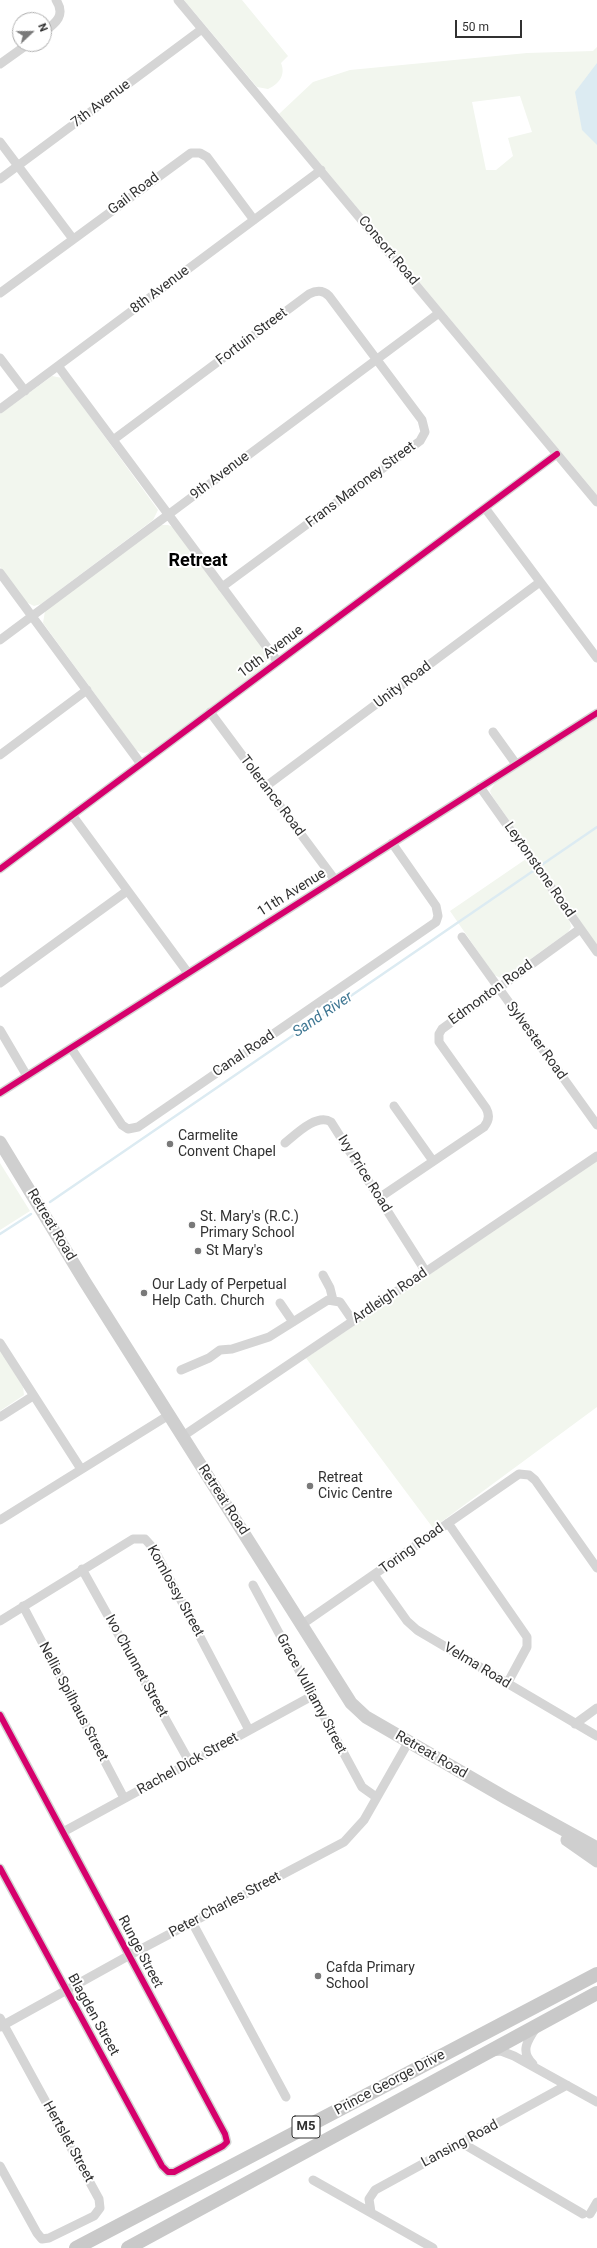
<!DOCTYPE html>
<style>
body{margin:0}
#map{position:relative;width:597px;height:2248px;overflow:hidden;background:#fff;font-family:Roboto,sans-serif}
canvas{display:block}
.north{position:absolute;left:12px;top:12px;width:40px;height:40px;box-sizing:border-box;background:#fff;border:1px solid #adadad;border-radius:50%;rotate:68deg;font-size:11px;font-weight:700;line-height:16px;text-align:center;color:#313131}
.north::after{content:'';display:block;margin:auto;width:14px;height:18px;background:#797979;clip-path:polygon(50% 0,100% 100%,50% 72%,0 100%)}
.scale{position:absolute;left:455px;top:20px;width:67px;height:18px;box-sizing:border-box;border:2px solid #313131;border-top:0;padding-left:5px;font-size:12px;line-height:14px;white-space:nowrap;color:#313131;-webkit-text-stroke:3px #fff;paint-order:stroke}
</style>
<div id="map">
<canvas width="597" height="2248"></canvas>
<div class="north">N</div>
<div class="scale">50 m</div>
</div>
<script>
const context = document.querySelector('canvas').getContext('2d');
context.lineJoin = 'round';
function fillPath(path, color) { context.fillStyle = color; context.fill(path, 'evenodd'); }
function trace(path, color, width, dash) { context.strokeStyle = color; context.lineWidth = width; context.lineCap = dash ? 'butt' : 'round'; context.setLineDash(dash || []); context.stroke(path); }
function label(font, color, halo, rows, align = 'center') {
  context.font = font + ' Roboto,sans-serif'; context.lineWidth = 4; context.setLineDash([]); context.textBaseline = 'middle'; context.strokeStyle = halo; context.fillStyle = color; for (const [text, x, y, turn = 0] of rows) {
    context.save(); context.translate(x, y); context.rotate((+turn || 0) * Math.PI / 180); context.textAlign = isNaN(turn) ? turn : align; if (halo) context.strokeText(text, 0, 0); context.fillText(text, 0, 0); context.restore();
  }
}
fillPath(new Path2D(`
 M 184,0 L 242,0 L 288,56 L 281,63 C 286,75 279,84 268,89 L 257,87 Z
 M 597,47 L 597,495 L 279,114 L 313,82 L 350,70 L 527,53 L 593,51 ZM 520,96 L 532,132 L 508,138 L 513,156 L 496,170 L 486,170 L 472,102 Z
 M 52,376 L 62,378 L 158,510 L 153,520 L 41,604 L 34,606 L 26,602 L 0,567 L 0,414 Z
 M 161,525 L 168,525 L 173,527 L 266,652 L 267,661 L 264,667 L 150,752 L 143,753 L 136,750 L 43,623 L 45,611 Z
 M 597,718 L 597,945 L 492,796 L 490,791 L 495,783 Z
 M 526,859 L 569,919 L 571,927 L 568,932 L 507,976 L 501,978 L 494,975 L 450,911 Z
 M 597,1161 L 597,1407 L 433,1528 L 306,1358 Z
 M 0,1163 L 30,1211 L 0,1230 Z
 M 0,1350 L 23,1387 L 24,1395 L 0,1411 Z`), '#f2f6ee');
fillPath(new Path2D(`
 M 597,63 L 597,145 L 582,130 L 575,92 Z`), '#dcebf2');
trace(new Path2D(`
 M 540,866 L 597,827
 M 50,1202 L 536,869
 M 0,1234 L 31,1214`), '#dcebf2', 2.5);
trace(new Path2D(`
 M 178,0 L 597,502
 M 44,32 C 56,23 66,15 56,0
 M 0,64 L 28,44
 M 0,142 L 73,239
 M 0,179 L 202,29
 M 0,293 L 191,153 L 200,153 L 207,157 L 254,220
 M 0,358 L 25,391
 M 58,366 L 278,662
 M 0,409 L 321,170
 M 113,440 L 309,294 C 317,290 323,290 329,296 L 422,420 L 425,432 L 420,441 L 222,587
 M 485,508 L 597,658
 M 0,573 L 141,764
 M 0,640 L 439,313
 M 210,712 L 335,880
 M 493,732 L 516,764
 M 0,755 L 87,690
 M 265,787 L 540,582
 M 480,787 L 597,952
 M 72,815 L 188,973
 M 0,869 L 557,454
 M 462,937 L 597,1125
 M 0,983 L 127,891
 M 0,1030 L 27,1076
 M 71,1048 L 122,1125 L 128,1129 L 138,1127 L 436,922 L 438,916 L 436,906 L 392,843
 M 0,1093 L 597,713
 M 394,1106 L 433,1161
 M 285,1143 C 296,1134 317,1113 331,1122 L 426,1272
 M 379,1198 L 484,1127 C 489,1121 490,1115 486,1108 L 439,1042 L 439,1034 L 442,1029 L 580,929
 M 323,1275 L 330,1288 L 333,1300
 M 280,1303 L 293,1322
 M 0,1343 L 81,1469
 M 181,1370 L 209,1358 L 220,1350 L 232,1349 L 269,1337 L 328,1300 L 340,1302 L 353,1321
 M 0,1417 L 33,1396
 M 183,1436 L 597,1156
 M 0,1520 L 169,1415
 M 448,1523 L 527,1637 L 527,1647 L 507,1684
 M 82,1569 L 190,1763
 M 375,1576 L 407,1621 L 417,1630 L 597,1736
 M 253,1585 L 362,1787 L 376,1797
 M 23,1606 L 124,1798
 M 0,1621 L 133,1539 L 145,1539 L 154,1549 L 249,1730
 M 301,1625 L 519,1474 L 529,1475 L 535,1480 L 597,1568
 M 0,1715 L 225,2134 L 227,2142 L 223,2146 L 174,2172 L 168,2172 L 162,2166 L 0,1868
 M 575,1724 L 597,1708
 M 63,1832 L 312,1696
 M 192,1922 L 286,2097
 M 0,2018 L 99,2199 L 100,2208 L 94,2216 L 49,2238 L 42,2239 L 37,2233 L 0,2166
 M 0,2027 L 128,1956 L 344,1842 L 364,1820 L 409,1741
 M 491,2052 L 501,2051 L 514,2056 L 597,2102
 M 533,2064 C 520,2052 527,2041 536,2028
 M 462,2143 L 583,2214
 M 313,2180 L 433,2248
 M 371,2212 L 369,2199 L 375,2190 L 567,2085
 M 590,2214 L 597,2202`), '#d5d5d5', 9);
trace(new Path2D(`
 M 0,1142 L 85,1282 L 351,1703 L 366,1717 L 506,1798 L 597,1848
 M 567,1840 L 597,1861`), '#cfcfcf', 13);
trace(new Path2D(`
 M 76,2248 L 597,1974
 M 128,2248 L 597,1993`), '#c9c9c9', 14);
trace(new Path2D(`
 M 0,869 L 557,454
 M 0,1093 L 597,713
 M 0,1715 L 225,2134 L 227,2142 L 223,2146 L 174,2172 L 168,2172 L 162,2166 L 0,1868`), '#d6006c', 6);
for (const [x, y, r, color] of [
 [170,1144,4,"#797979"],
 [192,1225,4,"#797979"],
 [198,1251,4,"#797979"],
 [144,1293,4,"#797979"],
 [310,1486,4,"#797979"],
 [318,1976,4,"#797979"]
]) { const dot = new Path2D(); dot.arc(x, y, r, 0, 2 * Math.PI); context.fillStyle = color; context.fill(dot); trace(dot, '#fff', 1.5); }
for (const [x, y, w] of [
 [306,2127,28]
]) { const box = new Path2D(); box.roundRect(x - w / 2, y - 11, w, 22, 3); context.fillStyle = '#fff'; context.fill(box); trace(box, '#313131', 1); }
label('bold 13px', '#313131', null, [
 ["M5",306,2127]
]);
label('14px', '#313131', '#fff', [
 ["7th Avenue",101,104,-37],
 ["Gail Road",134,194,-37],
 ["Consort Road",388,251,50],
 ["8th Avenue",160,290,-37],
 ["Fortuin Street",252,337,-37],
 ["9th Avenue",220,476,-37],
 ["Frans Maroney Street",361,485,-37],
 ["10th Avenue",271,652,-37],
 ["Unity Road",403,685,-37],
 ["Tolerance Road",272,796,53],
 ["Leytonstone Road",539,870,55],
 ["11th Avenue",292,893,-32],
 ["Edmonton Road",491,993,-36],
 ["Sylvester Road",536,1041,54],
 ["Canal Road",244,1054,-34],
 ["Ivy Price Road",364,1174,58],
 ["Retreat Road",51,1225,59],
 ["Ardleigh Road",390,1296,-34],
 ["Retreat Road",223,1500,57],
 ["Toring Road",412,1549,-36],
 ["Komlossy Street",175,1591,61],
 ["Ivo Chunnet Street",136,1666,61],
 ["Velma Road",477,1666,31],
 ["Grace Vulliamy Street",311,1694,62],
 ["Nellie Spilhaus Street",73,1702,62],
 ["Retreat Road",431,1755,30],
 ["Rachel Dick Street",188,1764,-29],
 ["Peter Charles Street",225,1905,-28],
 ["Runge Street",140,1952,62],
 ["Blagden Street",93,2015,61],
 ["Prince George Drive",390,2083,-28],
 ["Hertslet Street",68,2142,61],
 ["Lansing Road",460,2144,-28]
]);
label('14px', '#313131', '#fff', [
 ["Carmelite",178,1136],
 ["Convent Chapel",178,1152],
 ["St. Mary's (R.C.)",200,1217],
 ["Primary School",200,1233],
 ["St Mary's",206,1251],
 ["Our Lady of Perpetual",152,1285],
 ["Help Cath. Church",152,1301],
 ["Retreat",318,1478],
 ["Civic Centre",318,1494],
 ["Cafda Primary",326,1968],
 ["School",326,1984]
], 'left');
label('italic 15px', '#3f7793', '#fff', [
 ["Sand River",323,1015,-34]
]);
label('bold 18px', '#000', '#fff', [
 ["Retreat",198,561]
]);
</script>
